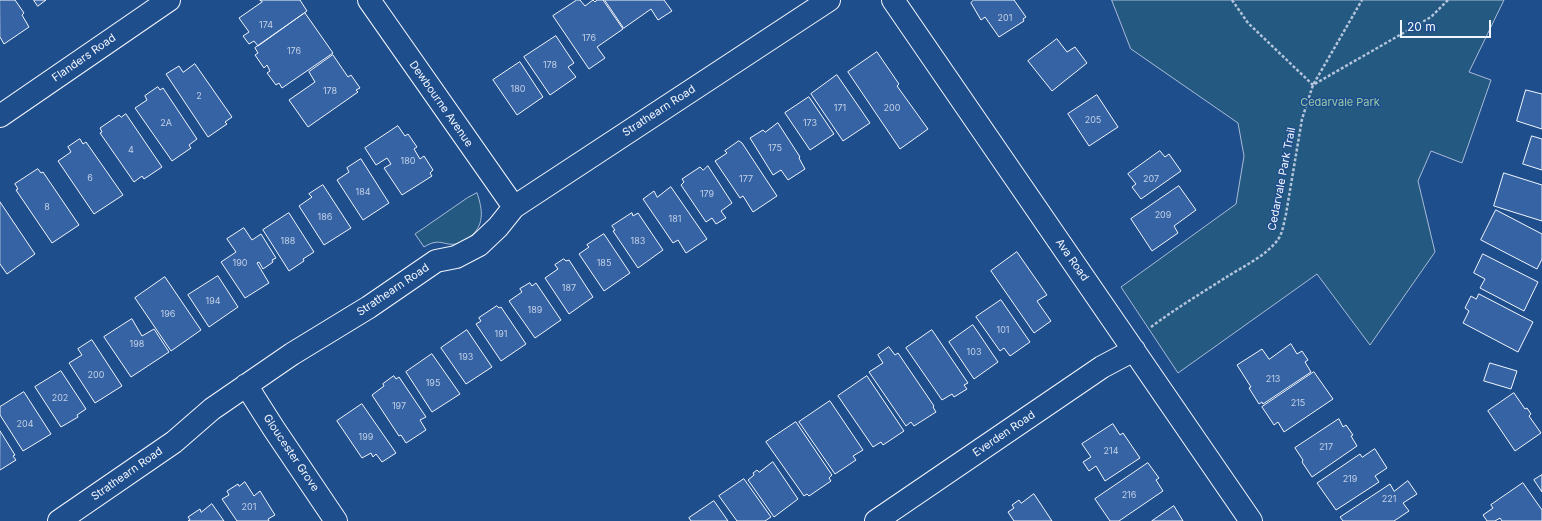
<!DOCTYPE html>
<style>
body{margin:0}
#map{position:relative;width:1542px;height:521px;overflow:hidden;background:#1f4e8c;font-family:Inter,sans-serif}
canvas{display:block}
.scale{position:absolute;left:1400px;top:20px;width:91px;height:18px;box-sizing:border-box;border:2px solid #f2f6ff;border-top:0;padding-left:5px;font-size:12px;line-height:14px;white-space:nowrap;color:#f2f6ff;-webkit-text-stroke:3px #1f4e8c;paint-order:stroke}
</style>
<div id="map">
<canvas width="1542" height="521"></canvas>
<div class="scale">20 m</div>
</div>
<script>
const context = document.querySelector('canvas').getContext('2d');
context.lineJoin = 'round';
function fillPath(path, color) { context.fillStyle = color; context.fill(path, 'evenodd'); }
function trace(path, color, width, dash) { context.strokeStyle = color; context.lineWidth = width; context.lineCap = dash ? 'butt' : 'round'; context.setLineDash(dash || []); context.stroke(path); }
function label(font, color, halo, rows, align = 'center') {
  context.font = font + ' Inter,sans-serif'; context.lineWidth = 3; context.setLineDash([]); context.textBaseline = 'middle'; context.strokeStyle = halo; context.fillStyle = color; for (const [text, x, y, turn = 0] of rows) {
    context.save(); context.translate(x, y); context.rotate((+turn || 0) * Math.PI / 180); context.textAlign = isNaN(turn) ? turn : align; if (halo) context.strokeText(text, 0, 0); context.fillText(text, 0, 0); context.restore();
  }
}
const green = new Path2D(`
 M 1112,0 L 1504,0 L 1469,72 L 1491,80 L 1462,163 L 1431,151 L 1418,181 L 1435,252 L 1370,345 L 1317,274 L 1178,373 L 1121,287 L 1236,204 L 1244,156 L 1238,123 L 1131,49 Z
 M 477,193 C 483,210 485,227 468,238 C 465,239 461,243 457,244 C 443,246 440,237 424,247 L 415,234 L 467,198 Z`);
fillPath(green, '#245a82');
trace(green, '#a8bbd7', 1);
const building = new Path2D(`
 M 0,0 L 15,0 L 24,13 L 22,15 L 29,27 L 4,44 L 0,37 Z
 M 34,0 L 46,0 L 38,6 Z
 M 260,0 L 300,0 L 307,11 L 258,46 L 254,41 L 249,44 L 243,36 L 249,32 L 239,18 L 262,2 Z
 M 577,0 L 580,0 L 585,6 L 593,0 L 595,2 L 597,0 L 603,0 L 623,29 L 597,47 L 605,58 L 589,69 L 553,16 Z
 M 605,0 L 664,0 L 672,11 L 658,20 L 651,9 L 624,28 Z
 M 974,0 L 1014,0 L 1026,17 L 1023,19 L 1024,21 L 999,37 L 985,17 L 981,20 L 971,3 Z
 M 305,13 L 333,53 L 282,88 L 279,83 L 276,85 L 267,73 L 270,71 L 267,65 L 264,68 L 255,55 L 258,53 L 255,48 Z
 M 556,36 L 574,63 L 568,67 L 576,77 L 550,95 L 524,57 Z
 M 1057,39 L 1067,52 L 1075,47 L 1087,63 L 1052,91 L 1028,61 Z
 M 877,52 L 899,84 L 897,86 L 928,129 L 900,149 L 848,72 Z
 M 333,55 L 348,77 L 351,75 L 360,88 L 356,90 L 358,92 L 308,127 L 289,100 L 315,82 L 309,72 Z
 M 520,62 L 543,97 L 517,115 L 493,80 Z
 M 195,64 L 232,117 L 225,122 L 227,124 L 208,137 L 166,74 L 179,66 L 183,72 Z
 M 837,75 L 870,123 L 843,141 L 811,94 Z
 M 158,87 L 160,90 L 163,88 L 197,139 L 189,145 L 191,148 L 172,161 L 135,108 L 147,100 L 145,96 Z
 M 1526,90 L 1542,94 L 1542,129 L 1517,121 Z
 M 1097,95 L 1118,127 L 1089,146 L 1068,114 Z
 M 809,97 L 834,134 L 810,150 L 785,113 Z
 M 126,114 L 162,167 L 144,179 L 142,176 L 134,182 L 100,133 L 102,132 L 100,128 L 119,115 L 121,117 Z
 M 778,123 L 800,157 L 799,158 L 805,169 L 788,180 L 781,170 L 773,175 L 750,138 L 763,130 L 765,132 Z
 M 398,126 L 405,136 L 408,134 L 417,147 L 414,149 L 420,159 L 424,156 L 433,170 L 430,173 L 432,176 L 402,195 L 384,168 L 391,164 L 387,158 L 376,165 L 365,148 Z
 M 1532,136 L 1542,139 L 1542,170 L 1523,164 Z
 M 80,139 L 83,144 L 86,142 L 123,195 L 94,214 L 58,161 L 71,152 L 68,147 Z
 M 739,141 L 742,143 L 777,196 L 753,212 L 743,196 L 740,198 L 715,161 L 727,153 L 725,151 Z
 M 1160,151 L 1165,157 L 1169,154 L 1181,171 L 1141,199 L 1132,187 L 1136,184 L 1128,174 Z
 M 361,159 L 389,203 L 363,220 L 337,180 L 349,172 L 347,168 Z
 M 708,166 L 732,203 L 721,211 L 726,218 L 716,224 L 712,218 L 706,222 L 681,185 L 684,182 L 682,179 L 700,167 L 703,170 Z
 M 38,169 L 41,173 L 43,172 L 79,225 L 52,243 L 16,190 L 18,189 L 15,184 Z
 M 1504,173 L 1542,185 L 1542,221 L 1494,206 Z
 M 323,185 L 351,228 L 324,245 L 299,206 L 312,197 L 309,194 Z
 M 1179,186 L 1196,210 L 1174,226 L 1178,233 L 1152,251 L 1131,219 Z
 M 671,187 L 707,239 L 686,253 L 678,240 L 673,243 L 643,199 L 654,191 L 657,197 Z
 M 0,202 L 35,254 L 7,274 L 0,264 Z
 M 1496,210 L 1542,234 L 1542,259 L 1537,269 L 1481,240 Z
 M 289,213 L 314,252 L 303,259 L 304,261 L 289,271 L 263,230 Z
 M 632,213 L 633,216 L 638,213 L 663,250 L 638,268 L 613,231 L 615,230 L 612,226 Z
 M 244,228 L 252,240 L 261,234 L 276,258 L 272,260 L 273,262 L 263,269 L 259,262 L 257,263 L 269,283 L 245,298 L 221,262 L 236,252 L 227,239 Z
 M 604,234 L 630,273 L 604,291 L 579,254 L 589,247 L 587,245 Z
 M 1017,252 L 1047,295 L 1037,301 L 1051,321 L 1034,333 L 991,271 Z
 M 1483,254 L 1538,282 L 1524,311 L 1480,288 L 1485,279 L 1474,273 Z
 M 564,259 L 566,261 L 569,260 L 593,297 L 569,314 L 545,278 L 558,269 L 555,265 Z
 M 218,276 L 238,307 L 209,327 L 188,295 Z
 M 165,277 L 201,330 L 171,351 L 135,298 Z
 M 530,283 L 532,286 L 536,283 L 561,320 L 535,338 L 509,301 L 522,292 L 520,289 Z
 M 1479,294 L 1533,322 L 1518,352 L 1463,323 L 1469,311 L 1465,308 L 1471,296 L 1476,299 Z
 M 1001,300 L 1030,342 L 1010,356 L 1004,348 L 1000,351 L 976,317 Z
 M 497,306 L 499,308 L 501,307 L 526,344 L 501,361 L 476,324 L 481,321 L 479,318 Z
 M 132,319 L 142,336 L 154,329 L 169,352 L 131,377 L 104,337 Z
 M 973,325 L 998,362 L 974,379 L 949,342 Z
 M 467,330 L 492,367 L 466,384 L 441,348 Z
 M 932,330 L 968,383 L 964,385 L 967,389 L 954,397 L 952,394 L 942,400 L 906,348 Z
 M 92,340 L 122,386 L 95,403 L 69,363 L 82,355 L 78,349 Z
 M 1291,344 L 1297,354 L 1302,351 L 1308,360 L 1305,362 L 1311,372 L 1263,404 L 1262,402 L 1259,404 L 1249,388 L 1251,387 L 1237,365 L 1262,349 L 1269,359 Z
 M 889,347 L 895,355 L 898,353 L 934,406 L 933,407 L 936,412 L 914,426 L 911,422 L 906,426 L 869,372 L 883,363 L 878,355 Z
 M 432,354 L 460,394 L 432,412 L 406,372 Z
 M 1490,363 L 1517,371 L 1511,389 L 1484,381 Z
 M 61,371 L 86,409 L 77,415 L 78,417 L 61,427 L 35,387 Z
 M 1314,372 L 1333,399 L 1284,432 L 1278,422 L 1274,425 L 1262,407 Z
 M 394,376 L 396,379 L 399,377 L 426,417 L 420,420 L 426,430 L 406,443 L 401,435 L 399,436 L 372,395 L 384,386 L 383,384 Z
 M 867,376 L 904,431 L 883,445 L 881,442 L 873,447 L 838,396 Z
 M 24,392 L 51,434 L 23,451 L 0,415 L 0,407 Z
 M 1514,393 L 1525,409 L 1527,408 L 1531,414 L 1529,416 L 1541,433 L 1515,451 L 1488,411 Z
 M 830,401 L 863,450 L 853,456 L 856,460 L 835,474 L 799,422 Z
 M 362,404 L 396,453 L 382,462 L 376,454 L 373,457 L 371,453 L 362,458 L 337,421 Z
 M 1339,419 L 1343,427 L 1346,425 L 1353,435 L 1351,436 L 1357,446 L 1312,477 L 1302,462 L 1303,460 L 1295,448 Z
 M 796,422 L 832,475 L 829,478 L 831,481 L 809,496 L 807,494 L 804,496 L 766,442 Z
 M 1113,424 L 1120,435 L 1123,433 L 1140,458 L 1105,481 L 1096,466 L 1089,471 L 1083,462 L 1091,457 L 1082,444 Z
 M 0,431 L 15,455 L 13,456 L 16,460 L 0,470 Z
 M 1375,449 L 1387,468 L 1375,476 L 1379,482 L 1336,510 L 1317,483 L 1360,454 L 1362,457 Z
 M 773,462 L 798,499 L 774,517 L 748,480 L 754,475 L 753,473 L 757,470 L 759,472 Z
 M 1148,463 L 1159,478 L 1156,480 L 1163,491 L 1119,521 L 1110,521 L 1095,499 Z
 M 1542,475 L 1542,492 L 1534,480 Z
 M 744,479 L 771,517 L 765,521 L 737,521 L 719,496 Z
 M 1408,481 L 1417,494 L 1403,503 L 1409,511 L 1394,521 L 1343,521 L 1340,517 L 1390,484 L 1394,491 Z
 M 245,482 L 254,496 L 260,491 L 275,515 L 268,519 L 269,521 L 237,521 L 222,499 L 229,495 L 227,491 L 238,484 L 239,486 Z
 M 1523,483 L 1542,510 L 1542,521 L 1502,521 L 1500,518 L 1495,521 L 1487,521 L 1483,515 L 1493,508 L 1491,505 Z
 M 1034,494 L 1052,521 L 1014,521 L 1008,512 L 1014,508 L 1012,505 L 1019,500 L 1021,503 Z
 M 714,501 L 728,521 L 691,521 L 689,518 Z
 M 212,504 L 224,521 L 188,521 L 190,520 L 188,517 L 200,509 L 201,512 Z
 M 1174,506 L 1183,521 L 1152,521 Z`);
fillPath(building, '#3563a3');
trace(building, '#f2f6ff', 1);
const minor = new Path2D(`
 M 369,0 L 514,207
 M 893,0 L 1251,521
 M 0,116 L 169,0
 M 246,385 L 274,429 L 336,521
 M 59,521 L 174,442 L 212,409 L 292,354 L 369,307 L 436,261 L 456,257 L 479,245 L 498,227 L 514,207 L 829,0
 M 876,521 L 1102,367 L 1134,350`);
trace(minor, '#f2f6ff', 24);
trace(new Path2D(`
 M 1232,0 L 1248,23 L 1313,85 L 1431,17 L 1448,0
 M 1151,327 C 1175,309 1200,294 1225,278 C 1242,267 1268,255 1279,238 C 1283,231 1284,222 1286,214 L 1302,119 L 1313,85 L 1362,0`), '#b3c4dc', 2.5, [3, 2]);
trace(minor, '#1f4e8c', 22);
label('9px', '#c3d1e8', null, [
 ["201",1005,18],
 ["174",266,25],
 ["176",589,38],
 ["176",294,51],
 ["178",550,65],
 ["180",518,89],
 ["178",330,91],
 ["2",199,96],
 ["171",840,108],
 ["200",892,108],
 ["205",1093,120],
 ["2A",166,123],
 ["173",810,123],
 ["175",775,148],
 ["4",131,150],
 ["180",408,161],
 ["6",90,178],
 ["177",746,179],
 ["207",1151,179],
 ["184",363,192],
 ["179",707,194],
 ["8",47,207],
 ["209",1163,215],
 ["186",325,217],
 ["181",675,219],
 ["188",288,241],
 ["183",638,241],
 ["190",240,263],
 ["185",604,263],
 ["187",569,288],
 ["194",213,301],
 ["189",535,310],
 ["196",168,314],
 ["101",1003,330],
 ["191",501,334],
 ["198",137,344],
 ["103",974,352],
 ["193",466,357],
 ["200",96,375],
 ["213",1273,379],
 ["195",433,383],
 ["202",60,398],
 ["215",1298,403],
 ["197",399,406],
 ["204",25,424],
 ["199",366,437],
 ["217",1326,447],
 ["214",1111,451],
 ["219",1350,479],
 ["216",1129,495],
 ["221",1389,499],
 ["201",249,507]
]);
label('11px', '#f2f6ff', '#1f4e8c', [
 ["Flanders Road",84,58,-35],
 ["Dewbourne Avenue",441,104,55],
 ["Strathearn Road",659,111,-33],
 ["Cedarvale Park Trail",1282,179,-79],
 ["Ava Road",1072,260,55],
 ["Strathearn Road",393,290,-34],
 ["Everden Road",1004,434,-34],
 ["Gloucester Grove",291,453,56],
 ["Strathearn Road",127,474,-35]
]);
label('11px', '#97c8a6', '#1f4e8c', [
 ["Cedarvale Park",1340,103]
]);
</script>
